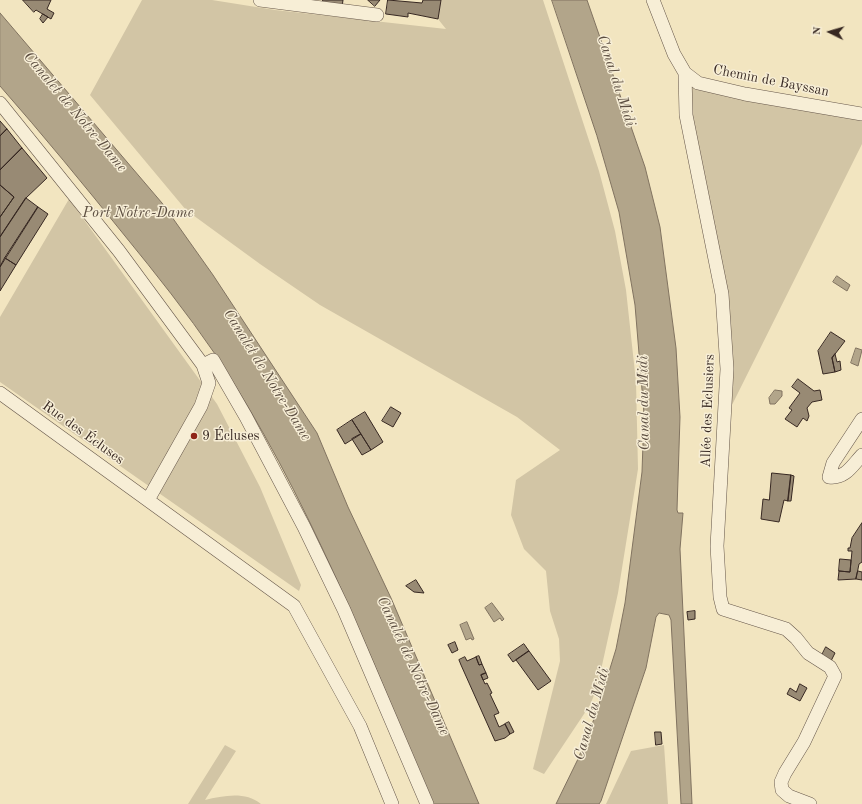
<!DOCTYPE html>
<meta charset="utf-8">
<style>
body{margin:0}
#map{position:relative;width:862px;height:804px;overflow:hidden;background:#f2e5c0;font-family:"Old Standard TT",serif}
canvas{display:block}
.north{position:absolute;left:810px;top:12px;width:40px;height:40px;-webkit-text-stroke:3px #f7eed6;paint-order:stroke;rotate:275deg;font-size:11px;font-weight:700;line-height:16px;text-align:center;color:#372822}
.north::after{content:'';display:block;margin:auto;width:14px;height:18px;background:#372822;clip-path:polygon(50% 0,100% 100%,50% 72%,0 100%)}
</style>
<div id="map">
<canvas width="862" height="804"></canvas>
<div class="north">N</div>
</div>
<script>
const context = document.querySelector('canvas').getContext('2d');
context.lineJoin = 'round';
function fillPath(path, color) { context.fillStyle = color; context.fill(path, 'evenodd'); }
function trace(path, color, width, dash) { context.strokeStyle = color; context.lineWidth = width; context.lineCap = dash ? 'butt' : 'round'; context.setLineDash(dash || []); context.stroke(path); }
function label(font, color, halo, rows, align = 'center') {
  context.font = font + ' "Old Standard TT",serif'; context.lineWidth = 3; context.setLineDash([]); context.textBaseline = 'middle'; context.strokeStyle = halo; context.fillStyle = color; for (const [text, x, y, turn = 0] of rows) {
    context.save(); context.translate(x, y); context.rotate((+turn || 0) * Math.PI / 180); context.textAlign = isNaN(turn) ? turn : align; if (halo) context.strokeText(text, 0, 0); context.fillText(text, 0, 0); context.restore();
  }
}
fillPath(new Path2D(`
 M 142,0 L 212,0 L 275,10 L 446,29 L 438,19 L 441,0 L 543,0 L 599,171 L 615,231 L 626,290 L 636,382 L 638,469 L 618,593 L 597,688 L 590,705 L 544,774 L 533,769 L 560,661 L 559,639 L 550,611 L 546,571 L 524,549 L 511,515 L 516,480 L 560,450 L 517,417 L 320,305 L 260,264 L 186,210 L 90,95 Z
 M 685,73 L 698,83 L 862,114 L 862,144 L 729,411 L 727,369 Z
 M 69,199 L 217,404 L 260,487 L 301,585 L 299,591 L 0,382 L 0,317 Z
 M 225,745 L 236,751 L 205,800 C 223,796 245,791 261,804 L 188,804 Z
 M 664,745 L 668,804 L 606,804 L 631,751 Z`), '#d2c5a5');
const water = new Path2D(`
 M 552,0 L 587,0 L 645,167 L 660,227 L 676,348 L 680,417 L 677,510 L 678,513 L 683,513 L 680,549 L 692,804 L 681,804 L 671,620 L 669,615 L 659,613 L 656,617 L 646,668 L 601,801 L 599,804 L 556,804 L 578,759 L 596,714 L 616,649 L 625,603 L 642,472 L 644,414 L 635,305 L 619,212 L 597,136 Z
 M 0,13 L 162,203 L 213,275 L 317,433 L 348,507 L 391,598 L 479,804 L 433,804 C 368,651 307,493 215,354 C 187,313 156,274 125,236 C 84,185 43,135 0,86 Z
 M 837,276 L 850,285 L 847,291 L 833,282 Z
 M 856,348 L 862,350 L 858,366 L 851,363 Z
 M 775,390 L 782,391 L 782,396 L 775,404 L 770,404 L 769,398 Z
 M 492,603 L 504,619 L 502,621 L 500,618 L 494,622 L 485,608 Z
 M 467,622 L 474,639 L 472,640 L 471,638 L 466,640 L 460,625 Z`);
fillPath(water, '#b2a58a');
trace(water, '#817360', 1);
const building = new Path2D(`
 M 23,0 L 51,0 L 47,9 L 54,13 L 51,19 L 36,10 L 34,12 Z
 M 323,0 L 343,0 L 342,7 L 323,4 Z
 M 368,0 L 380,0 L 375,6 Z
 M 388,0 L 422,3 L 423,0 L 441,0 L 438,19 L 408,13 L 408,17 L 386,14 Z
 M 43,14 L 48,17 L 43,23 L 40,19 Z
 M 0,121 L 7,129 L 0,136 Z
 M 7,129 L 22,148 L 0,170 L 0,136 Z
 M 22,148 L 47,178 L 26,198 L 0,237 L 0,217 L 14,197 L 0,185 L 0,170 Z
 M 0,185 L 14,197 L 0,217 Z
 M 26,198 L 38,207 L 0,267 L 0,237 Z
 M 38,207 L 48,214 L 16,265 L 5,258 Z
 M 5,258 L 16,265 L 0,291 L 0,267 Z
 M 831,332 L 845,341 L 832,358 L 835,372 L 823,374 L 818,351 Z
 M 835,354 L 837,362 L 840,361 L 841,370 L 835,372 L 832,358 Z
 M 798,379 L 814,391 L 820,390 L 822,400 L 812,402 L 807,408 L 809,416 L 807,421 L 803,418 L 797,427 L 785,419 L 792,410 L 789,408 L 800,393 L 792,387 Z
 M 391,407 L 401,413 L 393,427 L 382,421 Z
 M 365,412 L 383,442 L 371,450 L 352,420 Z
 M 352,420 L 361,434 L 345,444 L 337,430 Z
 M 361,434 L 371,450 L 362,455 L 352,439 Z
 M 772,473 L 791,475 L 788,501 L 784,500 L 779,522 L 761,519 L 763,499 L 769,500 Z
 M 791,475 L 794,476 L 791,501 L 788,501 Z
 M 862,523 L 862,562 L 859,564 L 856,579 L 838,580 L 839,571 L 850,572 L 852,551 L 848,551 L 848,548 L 850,548 L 852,538 Z
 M 840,559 L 851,560 L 850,572 L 839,571 Z
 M 858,571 L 862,572 L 862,580 L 856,579 Z
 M 416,580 L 424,593 L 414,592 L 406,586 Z
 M 695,611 L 695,619 L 688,620 L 687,612 Z
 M 455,642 L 458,650 L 452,653 L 448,645 Z
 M 524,644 L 529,651 L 513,662 L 508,655 Z
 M 826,647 L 835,653 L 831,661 L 822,655 Z
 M 529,651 L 551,681 L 538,690 L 516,660 Z
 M 479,656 L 482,664 L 479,665 L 476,657 Z
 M 465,657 L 467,661 L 476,657 L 479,665 L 482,664 L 486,673 L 481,675 L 485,684 L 487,683 L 492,693 L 490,694 L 499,713 L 494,715 L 499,727 L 505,724 L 510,734 L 505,738 L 495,741 L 461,665 L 459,660 Z
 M 486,673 L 488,678 L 483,680 L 481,675 Z
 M 800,684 L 807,688 L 800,701 L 787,694 L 790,688 L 796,692 Z
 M 509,722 L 514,732 L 510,734 L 505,724 Z
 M 655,732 L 661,732 L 662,744 L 656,745 Z`);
fillPath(building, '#988a74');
trace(building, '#372822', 1);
const street = new Path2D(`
 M 260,0 L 377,15
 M 653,0 L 674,54 L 685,73 L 698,83 L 745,94 L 862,114
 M 685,73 L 686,115 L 722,294 L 727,369 L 717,546 L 720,597 L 723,609 L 786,629 L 796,638 L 808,653 L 830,667 L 835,676 L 804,742 L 785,773 L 781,782 L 782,790 L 789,796 L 810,804
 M 0,103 L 119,251 L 203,365 L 209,383 L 201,406 L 148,500
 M 203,365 L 213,360 L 246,417 L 304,527 L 344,610 L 427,804
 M 0,393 L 294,606 L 360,726 L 392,804
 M 862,419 L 833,463 L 829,477 C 845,479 852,466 862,455`);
trace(street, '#66574a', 14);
trace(street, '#f7eed6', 13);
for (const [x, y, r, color] of [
 [194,436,4,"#8f2418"]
]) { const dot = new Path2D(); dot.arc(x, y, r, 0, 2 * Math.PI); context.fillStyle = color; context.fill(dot); trace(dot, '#f7eed6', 1.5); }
label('14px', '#372822', '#f7eed6', [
 ["Chemin de Bayssan",771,81,11],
 ["Allée des Eclusiers",708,411,-88],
 ["Rue des Écluses",83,433,36]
]);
label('14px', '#372822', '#f7eed6', [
 ["9 Écluses",202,436]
], 'left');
label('italic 15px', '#5c4e41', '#f7eed6', [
 ["Canal du Midi",616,81,72],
 ["Canalet de Notre-Dame",75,112,50],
 ["Port Notre-Dame",138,213],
 ["Canalet de Notre-Dame",267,375,58],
 ["Canal du Midi",644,403,-91],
 ["Canalet de Notre-Dame",413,666,65],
 ["Canal du Midi",592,714,-74]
]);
</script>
